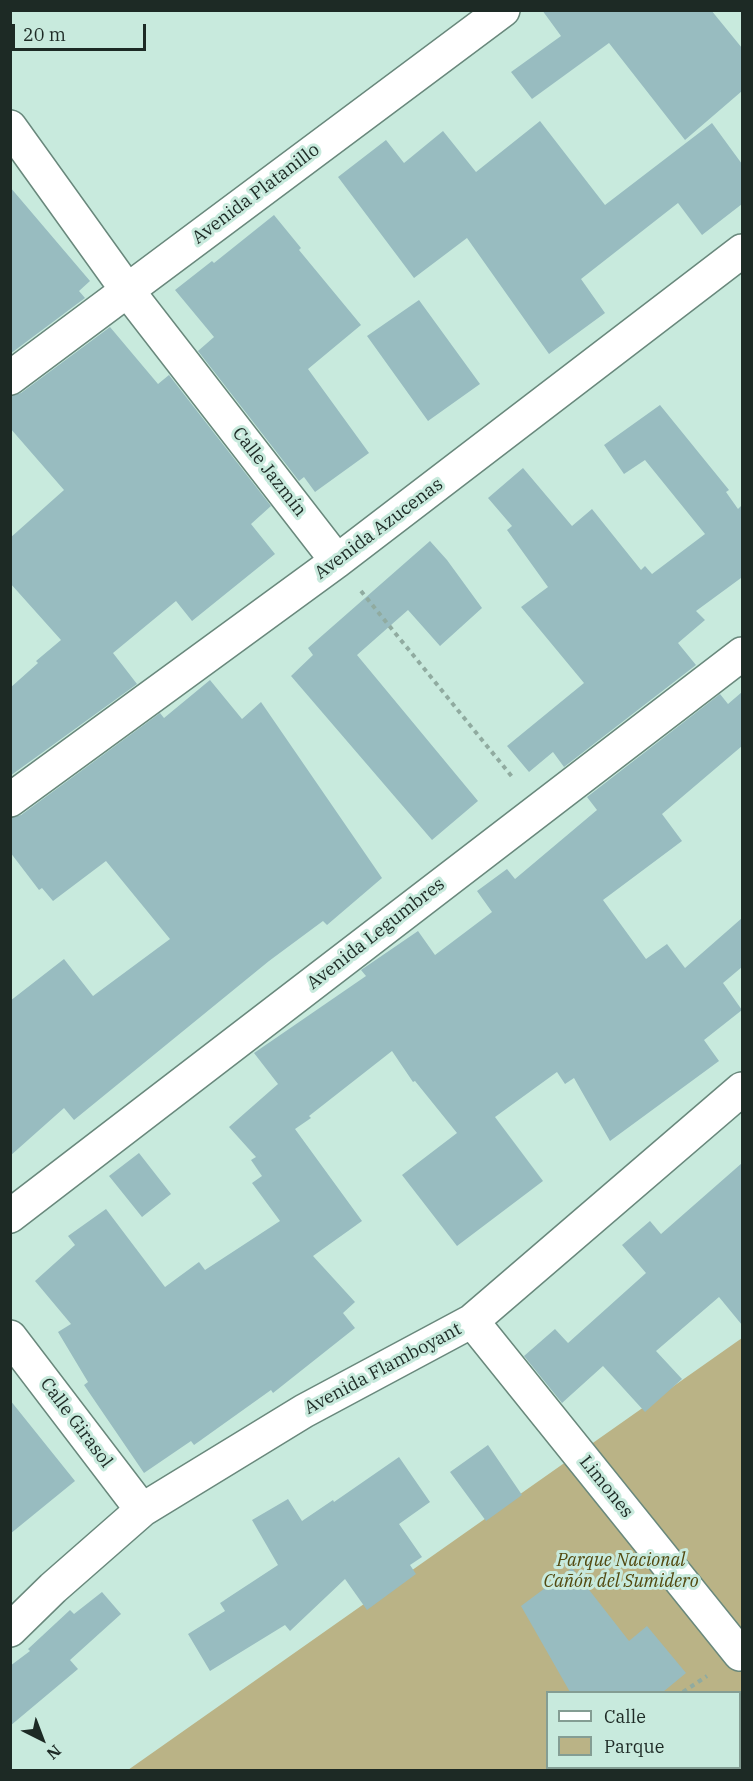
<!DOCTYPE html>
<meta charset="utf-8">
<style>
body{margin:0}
#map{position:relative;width:753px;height:1781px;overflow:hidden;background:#c8eadd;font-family:"IBM Plex Serif",serif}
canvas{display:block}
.frame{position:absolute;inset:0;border:12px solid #1d2a25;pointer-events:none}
.legend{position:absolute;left:546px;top:1691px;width:195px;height:78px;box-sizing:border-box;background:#c8eadd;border:2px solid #849d93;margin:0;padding:8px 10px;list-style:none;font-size:18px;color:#1d2a25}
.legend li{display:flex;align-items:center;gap:12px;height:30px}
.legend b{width:30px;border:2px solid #849d93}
.north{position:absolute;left:12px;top:1709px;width:60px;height:60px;-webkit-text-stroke:4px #c8eadd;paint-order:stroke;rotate:138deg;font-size:16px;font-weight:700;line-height:24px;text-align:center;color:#1d2a25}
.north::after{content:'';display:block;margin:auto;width:21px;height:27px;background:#1d2a25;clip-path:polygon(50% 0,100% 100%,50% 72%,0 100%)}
.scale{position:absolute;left:12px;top:24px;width:134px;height:27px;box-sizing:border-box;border:3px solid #1d2a25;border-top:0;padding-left:8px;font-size:18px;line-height:21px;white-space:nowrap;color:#1d2a25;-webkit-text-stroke:4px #c8eadd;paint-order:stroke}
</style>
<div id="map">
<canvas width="753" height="1781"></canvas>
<div class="frame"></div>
<ul class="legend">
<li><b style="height:8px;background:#fff"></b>Calle</li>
<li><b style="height:16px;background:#bab386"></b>Parque</li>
</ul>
<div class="north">N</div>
<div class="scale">20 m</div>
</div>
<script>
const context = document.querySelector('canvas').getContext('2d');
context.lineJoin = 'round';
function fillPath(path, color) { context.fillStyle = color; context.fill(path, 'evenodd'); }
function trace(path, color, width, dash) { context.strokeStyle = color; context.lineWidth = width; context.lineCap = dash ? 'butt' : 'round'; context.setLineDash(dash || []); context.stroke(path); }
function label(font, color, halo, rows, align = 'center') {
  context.font = font + ' "IBM Plex Serif",serif'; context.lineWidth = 6; context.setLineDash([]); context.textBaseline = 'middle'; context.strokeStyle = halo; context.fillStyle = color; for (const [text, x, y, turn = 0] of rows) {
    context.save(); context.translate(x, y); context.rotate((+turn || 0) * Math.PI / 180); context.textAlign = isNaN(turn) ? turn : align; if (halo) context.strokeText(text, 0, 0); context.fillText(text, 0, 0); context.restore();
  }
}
fillPath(new Path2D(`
 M 742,1338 L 742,1770 L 128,1770 ZM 548,1692 L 740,1692 L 740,1768 L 548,1768 Z`), '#bab386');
fillPath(new Path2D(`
 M 542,10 L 711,10 L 742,48 L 742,91 L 685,140 L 609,43 L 532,99 L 511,72 L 561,36 Z
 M 540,121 L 605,205 L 712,123 L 742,164 L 742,204 L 702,235 L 678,203 L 581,279 L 605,313 L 549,354 L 467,238 L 414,278 L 338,177 L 386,140 L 404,163 L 443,131 L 476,172 Z
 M 10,187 L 90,281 L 79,291 L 85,298 L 10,354 Z
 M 274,215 L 301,248 L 299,250 L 361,325 L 308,369 L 369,453 L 315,492 L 304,477 L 299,481 L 198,351 L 214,337 L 175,290 L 212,261 L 214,263 Z
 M 419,300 L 480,384 L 428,421 L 367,336 Z
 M 110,327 L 158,384 L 169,375 L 271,506 L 251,524 L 275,554 L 192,621 L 176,601 L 113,653 L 137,684 L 10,776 L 10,688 L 38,663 L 36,661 L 61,640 L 10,583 L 10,538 L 64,490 L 10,428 L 10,396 L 21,393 Z
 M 660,405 L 729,490 L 726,492 L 738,509 L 742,505 L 742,580 L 741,578 L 696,611 L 705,620 L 678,643 L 696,665 L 564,767 L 553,752 L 529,772 L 507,746 L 584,683 L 521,607 L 548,587 L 507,530 L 512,526 L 488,498 L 523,468 L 572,526 L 592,509 L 641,570 L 645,566 L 652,574 L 705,534 L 645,460 L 624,474 L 604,445 Z
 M 430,541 L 447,560 L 482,608 L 440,646 L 408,610 L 357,655 L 478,801 L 432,840 L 291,676 L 313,655 L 308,648 Z
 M 210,680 L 242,719 L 261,702 L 382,878 L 327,925 L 323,921 L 269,961 L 74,1120 L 64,1108 L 10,1156 L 10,1001 L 64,959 L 93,996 L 170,939 L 106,861 L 53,901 L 42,888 L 39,890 L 10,852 L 10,818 L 21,815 L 160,713 L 164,718 Z
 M 742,692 L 742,746 L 662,814 L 682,841 L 603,900 L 646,959 L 667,944 L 685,968 L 742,918 L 742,967 L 723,983 L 742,1010 L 704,1040 L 719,1061 L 610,1141 L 574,1078 L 565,1084 L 557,1072 L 495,1117 L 543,1181 L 457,1246 L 402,1175 L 457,1133 L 415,1081 L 413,1082 L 392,1051 L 309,1116 L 311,1118 L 295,1129 L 362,1221 L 313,1256 L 355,1302 L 343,1313 L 355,1328 L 273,1393 L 271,1390 L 194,1445 L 191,1441 L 144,1473 L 84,1385 L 88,1382 L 58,1332 L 71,1324 L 35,1281 L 75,1245 L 68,1236 L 106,1209 L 165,1287 L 199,1262 L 205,1270 L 280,1221 L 252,1183 L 262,1176 L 251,1160 L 256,1157 L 229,1127 L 278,1084 L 254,1053 L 366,976 L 361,970 L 418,931 L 435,955 L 492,912 L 477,891 L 507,869 L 515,879 L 597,810 L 587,797 L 720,694 L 728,704 Z
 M 139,1153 L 171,1194 L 142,1217 L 109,1176 Z
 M 742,1163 L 742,1325 L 719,1297 L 656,1351 L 682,1379 L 645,1412 L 603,1366 L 562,1403 L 524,1356 L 555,1329 L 568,1343 L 646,1273 L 622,1245 L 650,1221 L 661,1234 Z
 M 10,1400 L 75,1481 L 10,1534 Z
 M 488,1445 L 522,1495 L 486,1521 L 450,1472 Z
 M 399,1457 L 430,1502 L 399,1524 L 422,1557 L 410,1565 L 416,1574 L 367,1610 L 345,1579 L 290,1631 L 285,1625 L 210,1671 L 188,1634 L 225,1611 L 220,1603 L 278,1565 L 252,1520 L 288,1499 L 302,1521 L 333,1500 L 334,1502 Z
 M 572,1568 L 629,1641 L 647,1626 L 686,1673 L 663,1692 L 570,1692 L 521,1606 Z
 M 102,1592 L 121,1614 L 70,1660 L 78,1669 L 10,1726 L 10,1666 L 30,1651 L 28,1649 L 70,1610 L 74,1614 Z`), '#98bcc0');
const minor = new Path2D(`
 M 10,127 L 127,290 L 337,561
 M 10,378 L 503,10
 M 10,800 L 337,561 L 742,251
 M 10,1216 L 742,654
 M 472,1321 L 740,1654
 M 10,1337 L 142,1510
 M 10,1630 L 53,1588 L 142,1510 L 304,1411 L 472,1321 L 742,1089`);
trace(minor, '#69887c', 36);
trace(new Path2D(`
 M 361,591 L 513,778
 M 683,1692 L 707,1676
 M 566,1770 L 571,1768`), '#90aba0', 4, [4.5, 4.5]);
trace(minor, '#fff', 33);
label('18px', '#1d2a25', '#c8eadd', [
 ["Avenida Platanillo",256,194,-37],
 ["Calle Jazmín",269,472,52],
 ["Avenida Azucenas",379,529,-37],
 ["Avenida Legumbres",376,934,-38],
 ["Avenida Flamboyant",383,1369,-28],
 ["Calle Girasol",76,1423,53],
 ["Limones",606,1487,51]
]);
label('italic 18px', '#524910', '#c8eadd', [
 ["Parque Nacional",621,1561],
 ["Cañón del Sumidero",621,1582]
]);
</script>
